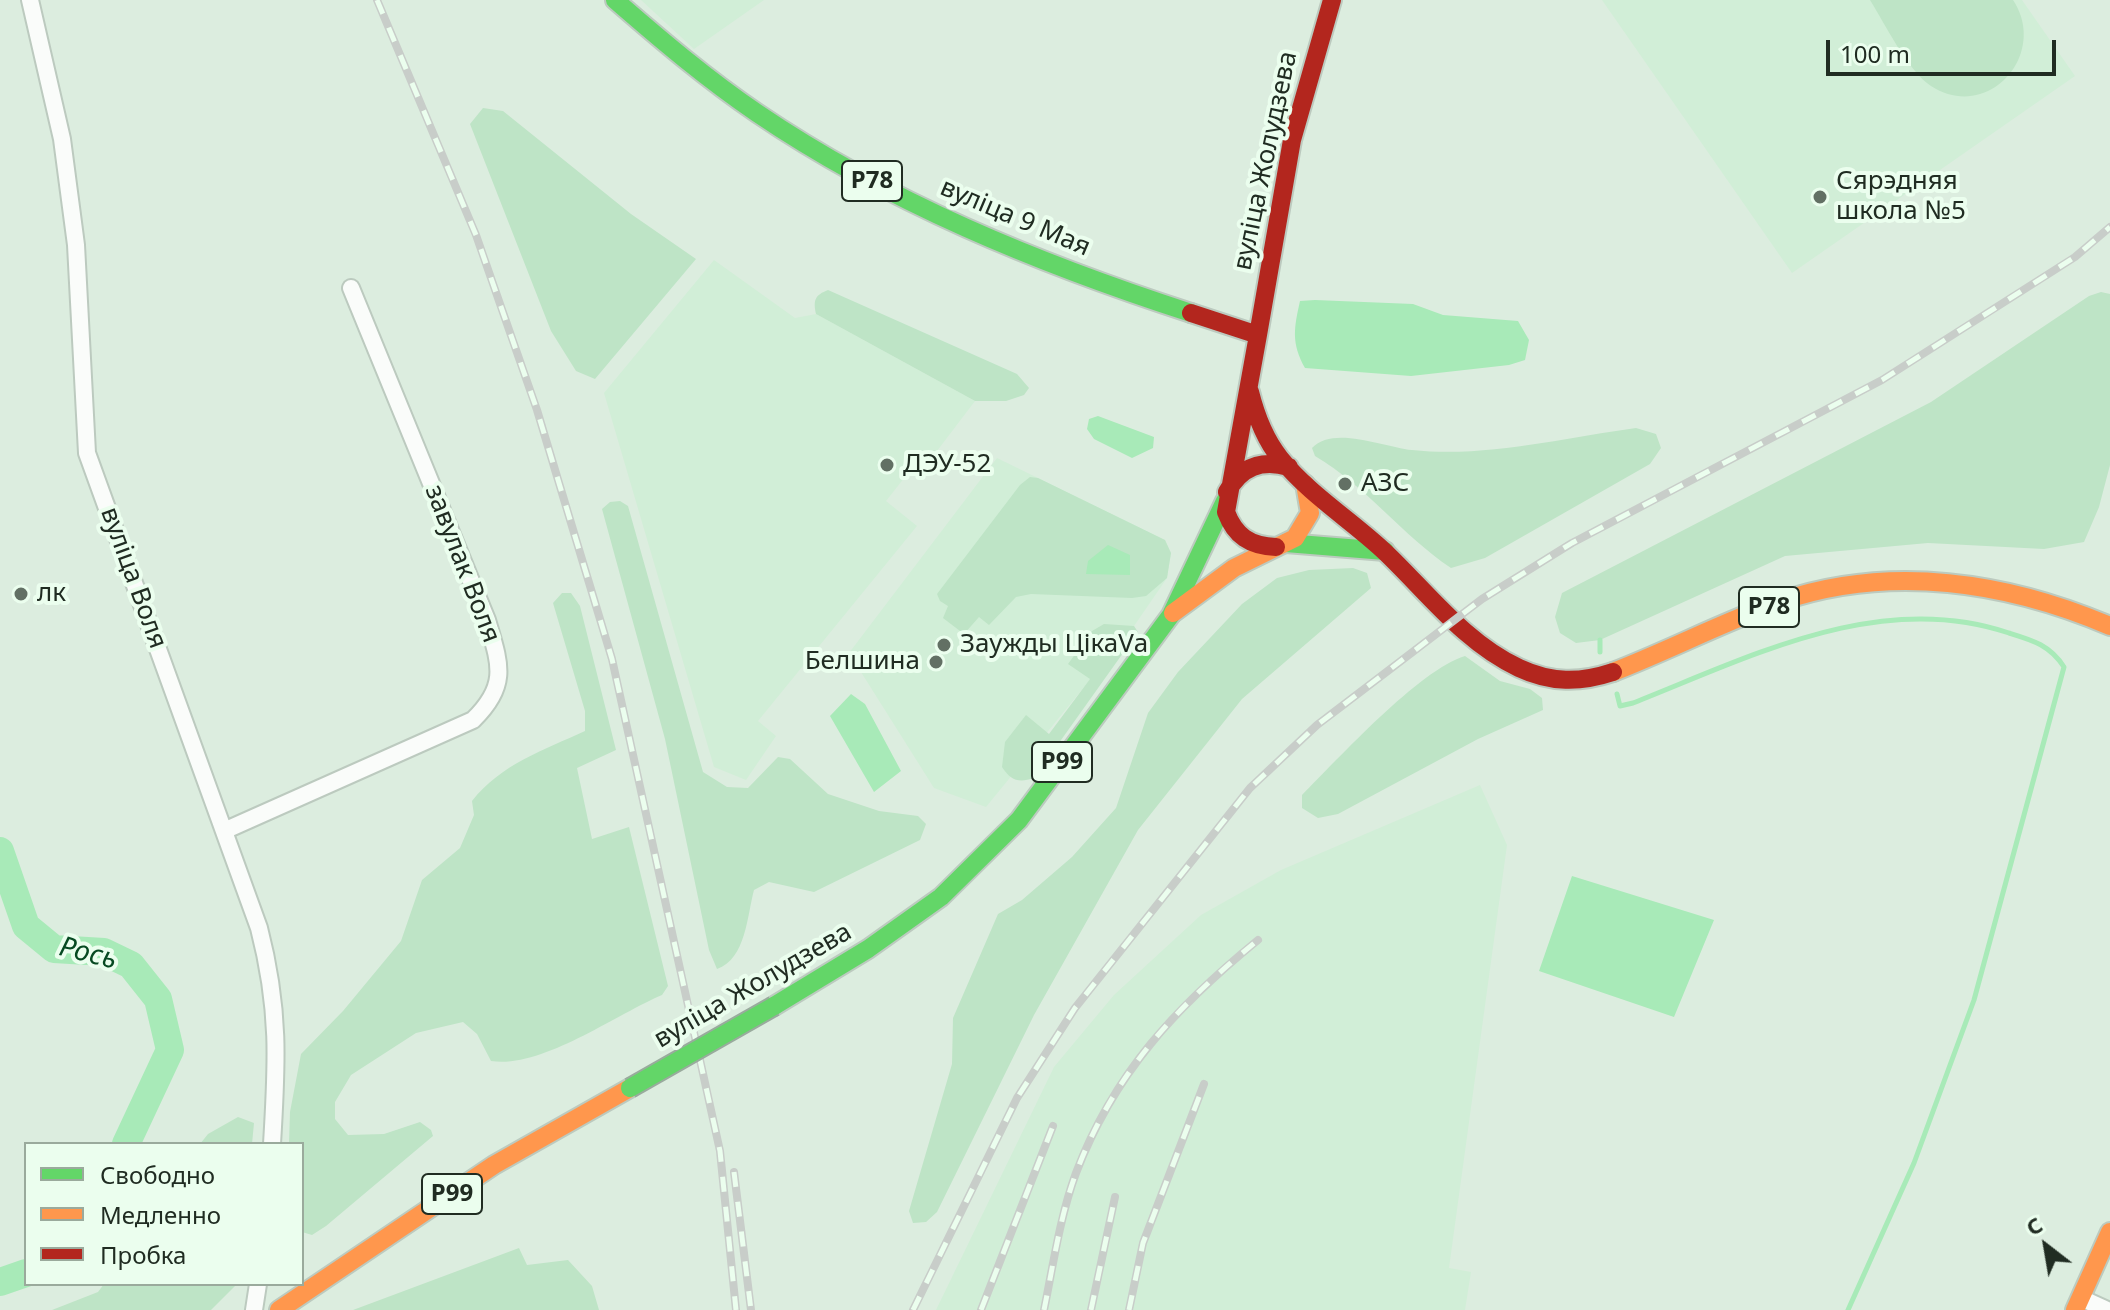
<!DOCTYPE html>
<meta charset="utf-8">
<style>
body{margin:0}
#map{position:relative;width:2110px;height:1310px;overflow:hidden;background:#dceddf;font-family:"Noto Sans",sans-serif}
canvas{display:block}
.legend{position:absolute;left:24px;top:1142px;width:280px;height:144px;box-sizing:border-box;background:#ebfeee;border:2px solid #9aaa9c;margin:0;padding:10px 14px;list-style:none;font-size:24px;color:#202c22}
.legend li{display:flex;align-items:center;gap:16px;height:40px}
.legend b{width:40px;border:2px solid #9aaa9c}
.north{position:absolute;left:2006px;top:1206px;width:80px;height:80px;-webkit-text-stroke:6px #ebfeee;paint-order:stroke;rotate:329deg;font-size:22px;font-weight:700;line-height:32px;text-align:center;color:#202c22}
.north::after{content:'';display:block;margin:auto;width:28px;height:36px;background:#202c22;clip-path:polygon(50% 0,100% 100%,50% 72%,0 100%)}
.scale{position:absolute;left:1826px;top:40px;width:230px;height:36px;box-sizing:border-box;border:4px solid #202c22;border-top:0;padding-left:10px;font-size:24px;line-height:28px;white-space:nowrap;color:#202c22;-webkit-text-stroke:6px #ebfeee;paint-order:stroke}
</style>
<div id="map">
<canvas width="2110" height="1310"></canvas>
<ul class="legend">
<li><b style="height:10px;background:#63d668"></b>Свободно</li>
<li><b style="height:10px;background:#ff974d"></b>Медленно</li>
<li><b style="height:10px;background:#b3261e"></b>Пробка</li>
</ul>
<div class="north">С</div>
<div class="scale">100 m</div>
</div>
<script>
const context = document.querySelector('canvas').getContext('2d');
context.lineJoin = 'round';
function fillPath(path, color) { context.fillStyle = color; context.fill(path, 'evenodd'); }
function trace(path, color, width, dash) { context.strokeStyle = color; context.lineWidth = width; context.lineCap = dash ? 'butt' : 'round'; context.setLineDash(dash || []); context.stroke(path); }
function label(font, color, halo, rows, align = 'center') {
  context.font = font + ' "Noto Sans",sans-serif'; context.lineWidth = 8; context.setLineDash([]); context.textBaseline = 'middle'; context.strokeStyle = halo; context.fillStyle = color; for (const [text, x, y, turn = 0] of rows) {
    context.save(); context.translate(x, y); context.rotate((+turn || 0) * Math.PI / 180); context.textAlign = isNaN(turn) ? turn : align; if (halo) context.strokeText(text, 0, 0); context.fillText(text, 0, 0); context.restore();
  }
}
fillPath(new Path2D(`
 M 641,0 L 764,0 L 694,49 Z
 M 1602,0 L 2022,0 L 2075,76 L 1792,273 Z
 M 714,260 L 795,318 L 816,314 L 975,401 L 937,451 L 920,458 L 886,501 L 917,526 L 758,721 L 776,736 L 746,780 L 714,767 L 604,393 Z
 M 997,458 L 1165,540 L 1171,553 L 1167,578 L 1134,626 L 986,807 L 934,788 L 849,653 Z
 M 1480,785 L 1507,845 L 1449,1268 L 1471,1272 L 1465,1310 L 936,1310 L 1054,1067 L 1114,995 L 1201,915 L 1281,870 Z`), '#d1eed7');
fillPath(new Path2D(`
 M 1870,0 L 2013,0 C 2049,54 1988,123 1931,86 C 1908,71 1885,24 1870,0 Z
 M 483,108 L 503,111 L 631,214 L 696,259 L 595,379 L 576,371 L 551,331 L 470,124 Z
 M 828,290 L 1017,374 L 1029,388 L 1024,395 L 1006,401 L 975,401 L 816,314 C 813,300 815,295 828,290 Z
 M 2101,292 L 2110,294 L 2110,465 L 2099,507 L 2084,542 L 2044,549 L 1928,543 L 1785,556 L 1600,640 L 1576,643 L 1560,633 L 1555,617 L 1562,593 L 1931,402 L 2089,296 Z
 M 1636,428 L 1656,434 L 1661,448 L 1650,464 L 1485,558 L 1451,568 C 1402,535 1367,487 1315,456 L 1312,448 C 1333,425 1384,447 1412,450 C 1486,458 1562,438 1636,428 Z
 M 1030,477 L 1038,478 L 1165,540 L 1171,553 L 1167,578 L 1146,596 L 1132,598 L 1031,594 L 1016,597 L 989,625 L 979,617 L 964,634 L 943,618 L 948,606 L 940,601 L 937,594 L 1020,485 Z
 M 620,501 L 628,506 L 703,772 L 727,787 L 748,788 L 778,757 L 790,759 L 828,794 L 879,811 L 918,816 L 926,824 L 920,840 L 814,892 L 769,882 L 754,890 C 747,916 746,959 717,969 L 709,950 L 665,739 L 602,509 L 610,502 Z
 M 1353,568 L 1367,573 L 1371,588 L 1242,699 L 1138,830 L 1034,1015 L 937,1212 L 926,1222 L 913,1223 L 909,1211 L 952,1064 L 953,1018 L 998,914 L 1022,900 L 1072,857 L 1116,808 L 1148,713 L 1178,672 L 1242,604 L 1277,578 L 1309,570 Z
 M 562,593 L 571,593 L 580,606 L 616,750 L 577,768 L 592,839 L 629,827 L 668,986 L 662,995 C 615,1015 541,1069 491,1061 L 477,1034 L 463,1022 L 416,1033 L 351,1075 L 335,1102 L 335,1119 L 348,1135 L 384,1134 L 420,1122 L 431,1130 L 433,1136 L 326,1226 L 312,1235 L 302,1232 L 302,1144 L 289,1144 L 290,1112 L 301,1054 L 343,1011 L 401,941 L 422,880 L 460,848 L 474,815 L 472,801 C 501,764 544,750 585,731 L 585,711 L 553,603 Z
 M 1104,624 L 1134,626 L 1138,632 L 1034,778 C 1019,783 1011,781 1002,767 L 1005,742 L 1026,715 L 1049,734 L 1090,679 L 1068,664 L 1092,631 Z
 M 1465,656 L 1500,681 L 1530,689 L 1542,698 L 1543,710 L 1478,739 L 1338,814 L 1318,818 L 1302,808 L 1302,795 C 1338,759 1419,670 1465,656 Z
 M 238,1117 L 254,1123 L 252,1144 L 200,1144 L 208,1134 Z
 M 519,1248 L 527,1265 L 568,1260 L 592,1286 L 599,1310 L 353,1310 Z
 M 104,1284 L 237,1284 L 211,1310 L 52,1310 L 98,1292 Z`), '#bee4c6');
fillPath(new Path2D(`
 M 1315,300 L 1413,304 L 1443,315 L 1518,321 L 1529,340 L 1525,360 L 1509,365 L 1411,376 L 1305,368 C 1291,343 1294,328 1300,301 Z
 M 1098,416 L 1154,437 L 1153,448 L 1132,458 L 1094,439 L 1087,429 L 1089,419 Z
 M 1108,545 L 1130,555 L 1130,575 L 1086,574 L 1088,561 Z
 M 851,694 L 865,704 L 901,771 L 874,792 L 830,716 Z
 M 1572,876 L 1714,920 L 1674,1017 L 1539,971 Z`), '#a8eab8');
trace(new Path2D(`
 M 1600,640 L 1600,652
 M 1617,694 L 1620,706 L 1633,703 C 1750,657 1880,589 2009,633 C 2032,640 2050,645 2064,667 L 1974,1000 L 1914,1163 L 1848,1310`), '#a8eab8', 5);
trace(new Path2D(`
 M 0,851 L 26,926 L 54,949 L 104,952 L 131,965 L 158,999 L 170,1050 L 126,1144
 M 0,1282 L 26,1273`), '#a8eab8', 28);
const street = new Path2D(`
 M 30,0 L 62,139 L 76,245 L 87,453 L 259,928 C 280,1009 277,1063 272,1144
 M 226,830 L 473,720 C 509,685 500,664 487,620 L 351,288
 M 2081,1298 L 2107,1310
 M 254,1310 L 258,1284`);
const fast = new Path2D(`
 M 615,0 C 661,40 707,79 757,113 C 888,202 1040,264 1191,313
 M 1286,543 L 1385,551
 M 774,1006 L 868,949 L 941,897 L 1019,820 L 1171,615 L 1225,501`);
const slow = new Path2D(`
 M 1173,613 L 1234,568 L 1295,538 L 1310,513 L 1305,484
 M 1613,672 C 1670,650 1725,621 1782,601 C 1891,564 2007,582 2110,626
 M 279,1310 L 494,1165 L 630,1088
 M 2075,1310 L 2110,1232`);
const jam = new Path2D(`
 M 1191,313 L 1258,335 L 1226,512 C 1235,536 1250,546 1276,547
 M 1258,335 L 1292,140 L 1332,0
 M 1250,392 C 1256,416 1264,438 1280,458 C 1310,495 1351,520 1385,552 C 1427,592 1465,643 1519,668 C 1551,683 1580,683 1613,672
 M 1227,492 C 1241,467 1261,459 1289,467`);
trace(street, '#bccabf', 20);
trace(fast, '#bccabf', 22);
trace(slow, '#bccabf', 22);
trace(jam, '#bccabf', 22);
trace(street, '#fafcfa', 16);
trace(fast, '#63d668', 18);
trace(slow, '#ff974d', 18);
trace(jam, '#b3261e', 18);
const rail = new Path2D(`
 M 377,0 L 476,235 L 537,410 L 612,659 L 720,1151 L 736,1310
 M 734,1172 L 751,1310
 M 913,1310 L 1017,1098 L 1075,1008 L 1250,788 L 1317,725 L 1482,599 L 1572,543 L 1882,380 L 2075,257 L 2110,227
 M 981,1310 L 1053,1126
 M 1044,1310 C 1053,1266 1060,1216 1076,1173 C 1114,1073 1176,1007 1258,940
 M 1091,1310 L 1115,1197
 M 1129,1310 L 1143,1243 L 1204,1084`);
trace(rail, '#c8cdc9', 8);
trace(rail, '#ebfeee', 5, [15]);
const fastBridge = new Path2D(`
 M 630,1088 L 774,1006`);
trace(fastBridge, '#99ab9d', 22, []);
trace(fastBridge, '#63d668', 18);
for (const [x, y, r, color] of [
 [1820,197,8,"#627064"],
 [887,465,8,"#627064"],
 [1345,484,8,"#627064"],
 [21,594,8,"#627064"],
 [944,645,8,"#627064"],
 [936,662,8,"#627064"]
]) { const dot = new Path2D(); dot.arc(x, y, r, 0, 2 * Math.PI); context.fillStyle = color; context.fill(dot); trace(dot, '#ebfeee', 3); }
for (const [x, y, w] of [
 [872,181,60],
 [1769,607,60],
 [1062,762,60],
 [452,1194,60]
]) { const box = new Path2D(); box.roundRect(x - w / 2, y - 20, w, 40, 6); context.fillStyle = '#ebfeee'; context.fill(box); trace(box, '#202c22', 2); }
label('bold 24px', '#202c22', null, [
 ["Р78",872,181],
 ["Р78",1769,607],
 ["Р99",1062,762],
 ["Р99",452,1194]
]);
label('26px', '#202c22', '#ebfeee', [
 ["вуліца Жолудзева",1266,161,-78],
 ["вуліца 9 Мая",1015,218,23],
 ["завулак Воля",462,564,69],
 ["вуліца Воля",133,578,70],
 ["вуліца Жолудзева",753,986,-30]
]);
label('26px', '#202c22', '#ebfeee', [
 ["Сярэдняя",1836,182],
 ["школа №5",1836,212],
 ["ДЭУ-52",903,465],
 ["АЗС",1361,484],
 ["лк",37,594],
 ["Заужды ЦікаVа",960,645],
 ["Белшина",920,662,"right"]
], 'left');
label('italic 28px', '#074a22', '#ebfeee', [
 ["Рось",88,954,14]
]);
</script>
